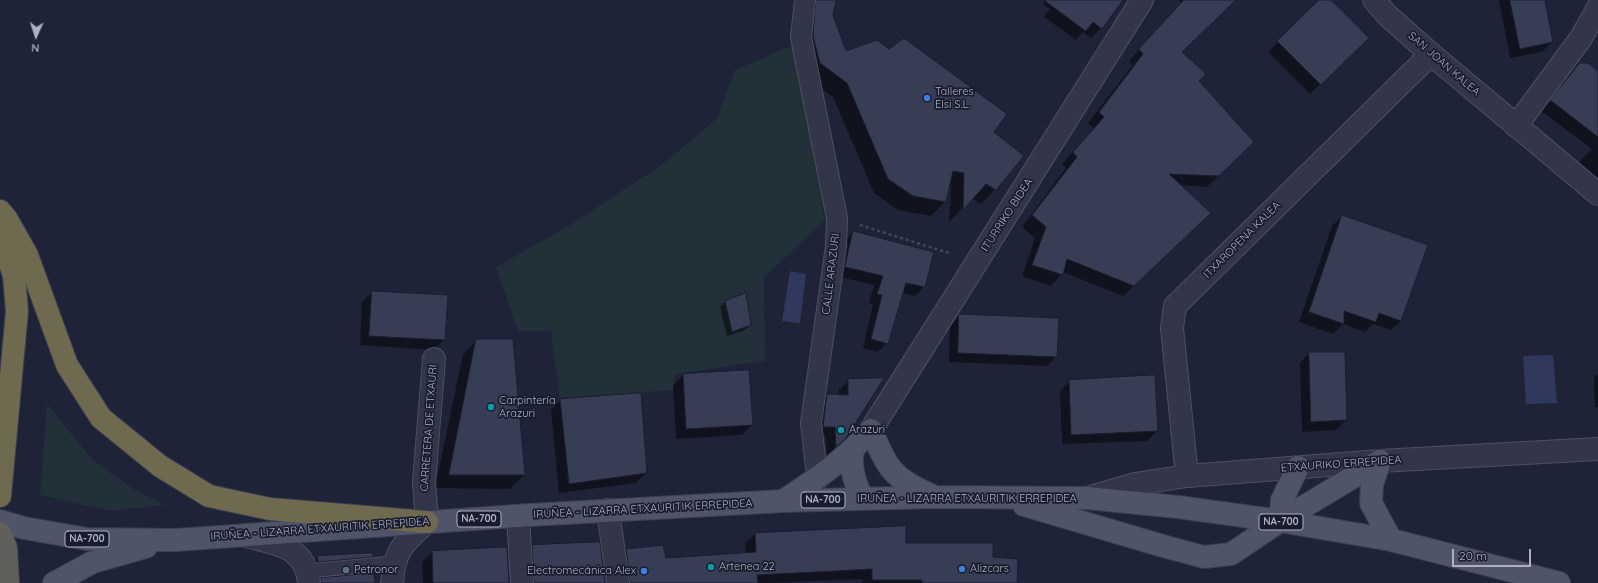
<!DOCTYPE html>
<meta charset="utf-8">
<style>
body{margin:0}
#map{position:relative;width:1598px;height:583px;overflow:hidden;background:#1f2338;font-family:Quicksand,sans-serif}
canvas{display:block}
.north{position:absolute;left:16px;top:16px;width:40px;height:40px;-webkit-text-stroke:3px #181c2c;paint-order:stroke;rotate:183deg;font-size:11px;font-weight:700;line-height:16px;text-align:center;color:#adb0c5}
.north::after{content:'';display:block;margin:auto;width:14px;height:18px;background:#adb0c5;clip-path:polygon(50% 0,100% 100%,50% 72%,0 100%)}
.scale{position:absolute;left:1452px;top:549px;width:79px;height:18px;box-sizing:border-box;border:2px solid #adb0c5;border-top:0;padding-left:5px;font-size:12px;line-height:14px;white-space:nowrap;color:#adb0c5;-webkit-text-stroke:3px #181c2c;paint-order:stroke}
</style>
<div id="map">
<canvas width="1598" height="583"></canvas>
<div class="north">N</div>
<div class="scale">20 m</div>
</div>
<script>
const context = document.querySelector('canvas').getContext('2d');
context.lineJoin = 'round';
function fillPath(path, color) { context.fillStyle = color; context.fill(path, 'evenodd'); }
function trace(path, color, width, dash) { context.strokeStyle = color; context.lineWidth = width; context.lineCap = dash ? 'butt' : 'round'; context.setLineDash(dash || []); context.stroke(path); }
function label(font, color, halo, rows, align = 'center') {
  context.font = font + ' Quicksand,sans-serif'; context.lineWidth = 3.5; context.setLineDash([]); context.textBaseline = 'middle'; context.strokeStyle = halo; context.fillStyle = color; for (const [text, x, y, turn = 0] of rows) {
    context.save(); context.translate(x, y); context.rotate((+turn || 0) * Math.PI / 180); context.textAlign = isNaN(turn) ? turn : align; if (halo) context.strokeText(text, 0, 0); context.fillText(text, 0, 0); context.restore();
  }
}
fillPath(new Path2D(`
 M 793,45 L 825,220 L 764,277 L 765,361 L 675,374 L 674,390 L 560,399 L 551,331 L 518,331 L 496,267 L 570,225 L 663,164 L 717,118 L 735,70 Z
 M 47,404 L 93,460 L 133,489 L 165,505 L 110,511 L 40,495 Z`), '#213039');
fillPath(new Path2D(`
 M 790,271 L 806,274 L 800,323 L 782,321 Z
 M 1553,355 L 1557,403 L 1526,404 L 1523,356 Z`), '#30385e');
fillPath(new Path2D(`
 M 800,0 L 835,0 L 832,15 L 845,53 L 992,133 L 995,189 L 981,204 L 972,198 L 949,222 L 951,187 L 949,187 L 945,201 L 931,216 L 898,210 L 874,193 L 833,97 L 806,78 Z
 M 1046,0 L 1122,0 L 1101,28 L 1091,38 L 1083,32 L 1076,40 L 1044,17 L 1050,9 L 1043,4 Z
 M 1178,0 L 1235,0 L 1181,52 L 1198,80 L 1253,142 L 1207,187 L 1180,185 L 1198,224 L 1123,296 L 1063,272 L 1051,286 L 1022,276 L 1035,238 L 1022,227 L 1066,168 L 1062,164 L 1094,129 L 1088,123 L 1133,65 L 1129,61 L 1183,3 Z
 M 1321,0 L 1330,0 L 1367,38 L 1310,94 L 1268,52 Z
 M 1499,0 L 1544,0 L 1552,42 L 1542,52 L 1510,58 Z
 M 1581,64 L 1598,72 L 1598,180 L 1578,163 L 1592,149 L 1541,111 Z
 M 1342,216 L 1401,321 L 1391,330 L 1373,324 L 1365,332 L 1343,324 L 1333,334 L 1299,322 L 1332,226 Z
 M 853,232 L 924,286 L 915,296 L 902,293 L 887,343 L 878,352 L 863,348 L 873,304 L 869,303 L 874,285 L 836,276 L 844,242 Z
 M 372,292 L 444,340 L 434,350 L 360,345 L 362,302 Z
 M 745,294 L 750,325 L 745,330 L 727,336 L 720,307 L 725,302 Z
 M 960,315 L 1056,356 L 1047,366 L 949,362 L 950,325 Z
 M 477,340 L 524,475 L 510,489 L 435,488 L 463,354 Z
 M 1309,353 L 1344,353 L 1346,420 L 1336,430 L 1302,432 L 1300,363 Z
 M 1598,374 L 1598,407 L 1595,407 L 1594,378 Z
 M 683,375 L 752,425 L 742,435 L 676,439 L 673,385 Z
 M 882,379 L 845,438 L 827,455 L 826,436 L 814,436 L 817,405 L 827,395 L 839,395 L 839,390 L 849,380 Z
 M 1070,381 L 1157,431 L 1147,441 L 1062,444 L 1060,391 Z
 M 561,400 L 646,473 L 636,483 L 559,493 L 551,410 Z
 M 755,534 L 905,544 L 992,558 L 1016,583 L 862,583 L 862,579 L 772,583 L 619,583 L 617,560 L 626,550 L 665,559 L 746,553 L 745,543 Z
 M 533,546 L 604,583 L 524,583 L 523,556 Z
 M 432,552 L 509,583 L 423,583 L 422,562 Z
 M 372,556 L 358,570 L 304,571 L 318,557 Z`), '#0007');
const building = new Path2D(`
 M 816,0 L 836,0 L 833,15 L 846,51 L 877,40 L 889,49 L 904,38 L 1007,114 L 994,132 L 1024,156 L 996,190 L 986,184 L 963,210 L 964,173 L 953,171 L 946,202 L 913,196 L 888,179 L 847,83 L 820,63 L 813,36 Z
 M 1044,0 L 1123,0 L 1102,29 L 1093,22 L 1086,31 Z
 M 1184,0 L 1236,0 L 1182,52 L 1206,74 L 1199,81 L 1254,142 L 1219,176 L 1169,174 L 1211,213 L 1134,286 L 1067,259 L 1063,275 L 1032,265 L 1046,227 L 1032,215 L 1077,157 L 1073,152 L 1104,117 L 1099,112 L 1143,54 L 1139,49 Z
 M 1319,0 L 1331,0 L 1369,38 L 1321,85 L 1277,41 Z
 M 1510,0 L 1545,0 L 1553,42 L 1520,49 Z
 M 1580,63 L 1588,63 L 1598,71 L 1598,137 L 1550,100 Z
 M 1342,215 L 1428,245 L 1401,321 L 1379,313 L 1376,322 L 1344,311 L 1344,324 L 1309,312 Z
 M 853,231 L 934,252 L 925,287 L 906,283 L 888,344 L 871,339 L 882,295 L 877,294 L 883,276 L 845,267 Z
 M 372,291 L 448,295 L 445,340 L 369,336 Z
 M 746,293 L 751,325 L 732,332 L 725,301 Z
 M 959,314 L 1059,318 L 1057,357 L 958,353 Z
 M 476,339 L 513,339 L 525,475 L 449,475 Z
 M 1309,352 L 1345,352 L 1347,420 L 1311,422 Z
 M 749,370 L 753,425 L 686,429 L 683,374 Z
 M 1155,375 L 1158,431 L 1071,435 L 1069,380 Z
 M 884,378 L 846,438 L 836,447 L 835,427 L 823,427 L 827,394 L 848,395 L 848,379 Z
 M 641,393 L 647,473 L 569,484 L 560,399 Z
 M 906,526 L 906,543 L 993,543 L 993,557 L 1018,559 L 1017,583 L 922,583 L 922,580 L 872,580 L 872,569 L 757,575 L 758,583 L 630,583 L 626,549 L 663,545 L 666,558 L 756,552 L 755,533 Z
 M 600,542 L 605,583 L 534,583 L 532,545 Z
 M 507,547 L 509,583 L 433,583 L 432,551 Z
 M 373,553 L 373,557 L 318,562 L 317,556 Z
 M 374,573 L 375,583 L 321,583 L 321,578 Z`);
fillPath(building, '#383d56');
trace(building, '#1a1e2f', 1);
const service = new Path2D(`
 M 308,571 L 393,563`);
const pedestrian = new Path2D(`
 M 805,0 L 801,37 L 837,218 L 836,246 L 811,423 L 816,467 L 819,478`);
const minor = new Path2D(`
 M 1516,126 L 1581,38 L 1598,8
 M 1187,476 L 1172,328 L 1175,306 L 1431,54
 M 608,510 L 618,583
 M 518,517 L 522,583
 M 246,536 C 276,544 306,546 309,583
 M 392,583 C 394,551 403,543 427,522 L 424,482 L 434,359`);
const tertiary = new Path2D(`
 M 1374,0 L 1387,15 L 1431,54 L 1598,194
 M 871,430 L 1142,0
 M 1087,498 L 1135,484 L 1187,476 L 1380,461 L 1598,449`);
const primary = new Path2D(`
 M 853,450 C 849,468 855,484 863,499
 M 1380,461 L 1372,484 L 1371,503 L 1391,540
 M 783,501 C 816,479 845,460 871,430 C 888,468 891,478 931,495
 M 1024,505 L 1163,546 L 1204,557 L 1231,554 L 1280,521 L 1380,461
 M 0,521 L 24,528 L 87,539 L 176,540 L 530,515 L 783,501 L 935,497 L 1087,498 L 1178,507 L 1280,521 L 1391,540 L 1559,583
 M 1280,521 L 1282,500 L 1298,467
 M 54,583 L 93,562 L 146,547`);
const trunk = new Path2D(`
 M 0,533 L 6,548 L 8,583`);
const motorway = new Path2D(`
 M 0,211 L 6,218 L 27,255 L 67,365 L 101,418 L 160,466 L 209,496 L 270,509 L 427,522
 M 0,232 L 14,276 L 17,311 L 0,496`);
trace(service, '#4d5063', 15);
trace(pedestrian, '#4d5063', 22);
trace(minor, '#4d5063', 24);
trace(tertiary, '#4d5063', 24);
trace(primary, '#3c3f52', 24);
trace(trunk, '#3a3e50', 24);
trace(motorway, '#3a3e50', 24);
trace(new Path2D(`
 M 860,225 L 952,254`), '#3c4b53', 2.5, [3, 3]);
trace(service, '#333648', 13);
trace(pedestrian, '#333648', 20);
trace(minor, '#333648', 22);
trace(tertiary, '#333648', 22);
trace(primary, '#505468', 22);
trace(trunk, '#605f5c', 22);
trace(motorway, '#6f6a4f', 22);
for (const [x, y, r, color] of [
 [927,98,4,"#3f7fe0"],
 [491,407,4,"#0f9aa8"],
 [841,430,4,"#0f9aa8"],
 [711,567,4,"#0f9aa8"],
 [962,569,4,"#3f7fe0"],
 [346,570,4,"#5c6f8a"],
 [644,571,4,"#3f7fe0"]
]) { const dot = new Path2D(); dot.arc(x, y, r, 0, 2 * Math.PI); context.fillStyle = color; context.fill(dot); trace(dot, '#181c2c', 1.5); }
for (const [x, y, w] of [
 [823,500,44],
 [479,519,44],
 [1281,522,44],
 [87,539,44]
]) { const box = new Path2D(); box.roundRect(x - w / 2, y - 8, w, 16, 3); context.fillStyle = '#181c2c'; context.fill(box); trace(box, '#adb0c5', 1); }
label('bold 10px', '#adb0c5', null, [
 ["NA-700",823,500],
 ["NA-700",479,519],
 ["NA-700",1281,522],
 ["NA-700",87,539]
]);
label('11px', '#adb0c5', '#181c2c', [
 ["SAN JOAN KALEA",1444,64,41],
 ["ITURRIKO BIDEA",1007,215,-57],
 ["ITXAROPENA KALEA",1242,240,-45],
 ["CALLE ARAZURI",831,274,-83],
 ["CARRETERA DE ETXAURI",429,428,-86],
 ["ETXAURIKO ERREPIDEA",1341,464,-4],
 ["IRUÑEA - LIZARRA ETXAURITIK ERREPIDEA",967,499],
 ["IRUÑEA - LIZARRA ETXAURITIK ERREPIDEA",643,509,-3],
 ["IRUÑEA - LIZARRA ETXAURITIK ERREPIDEA",320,529,-4]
]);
label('11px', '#adb0c5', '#181c2c', [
 ["Talleres",935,92],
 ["Elsi S.L.",935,105],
 ["Carpintería",499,401],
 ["Arazuri",499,414],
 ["Arazuri",849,430],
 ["Artenea 22",719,567],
 ["Alizcars",970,569],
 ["Petronor",354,570],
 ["Electromecánica Alex",636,571,"right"]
], 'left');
</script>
